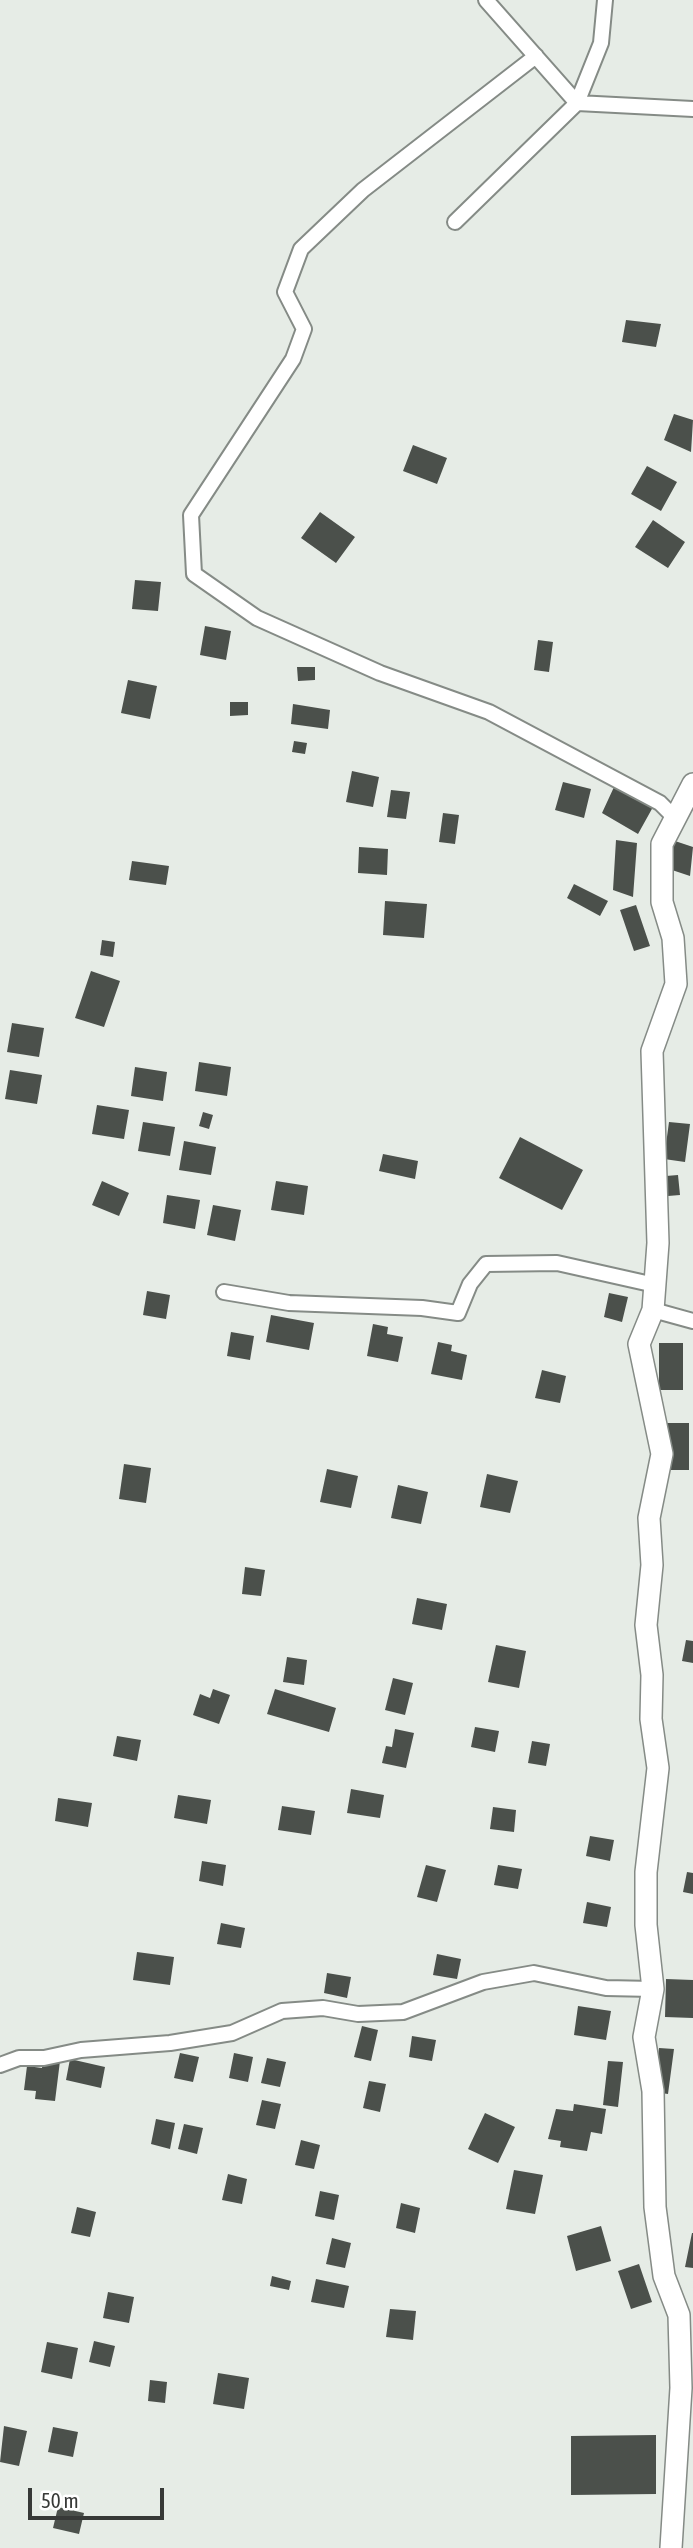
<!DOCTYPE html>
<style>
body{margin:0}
#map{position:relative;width:693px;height:2548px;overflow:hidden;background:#e6ece6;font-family:"Asap Condensed",sans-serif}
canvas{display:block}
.scale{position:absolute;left:28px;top:2488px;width:136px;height:32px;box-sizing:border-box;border:4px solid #373937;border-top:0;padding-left:9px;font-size:21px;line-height:24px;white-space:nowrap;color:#373937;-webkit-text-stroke:5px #fff;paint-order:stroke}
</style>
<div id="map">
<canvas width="693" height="2548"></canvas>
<div class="scale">50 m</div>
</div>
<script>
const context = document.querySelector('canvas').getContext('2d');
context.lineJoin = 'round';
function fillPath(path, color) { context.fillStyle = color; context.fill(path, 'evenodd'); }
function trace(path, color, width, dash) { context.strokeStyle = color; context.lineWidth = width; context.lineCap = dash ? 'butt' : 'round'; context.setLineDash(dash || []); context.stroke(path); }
fillPath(new Path2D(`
 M 626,320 L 661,324 L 656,347 L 622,342 Z
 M 674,414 L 693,420 L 691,452 L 664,440 Z
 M 413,445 L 447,458 L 437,484 L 403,471 Z
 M 647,466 L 677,482 L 661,511 L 631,494 Z
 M 320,512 L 355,537 L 336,563 L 301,538 Z
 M 653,520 L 685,542 L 668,568 L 635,547 Z
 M 135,580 L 161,582 L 158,611 L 132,609 Z
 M 205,626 L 231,631 L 226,660 L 200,655 Z
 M 538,640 L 553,642 L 549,672 L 534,670 Z
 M 297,667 L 315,667 L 315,680 L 298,681 Z
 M 128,680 L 157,686 L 150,719 L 121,713 Z
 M 230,702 L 248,702 L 248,715 L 230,716 Z
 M 293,704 L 330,710 L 328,729 L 291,724 Z
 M 294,741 L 307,743 L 305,754 L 292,752 Z
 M 352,771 L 379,777 L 373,807 L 346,802 Z
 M 563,782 L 591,789 L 584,818 L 555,810 Z
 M 614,787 L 653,807 L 638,834 L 602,813 Z
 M 391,790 L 410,792 L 406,819 L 387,817 Z
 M 443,813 L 459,815 L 455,844 L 439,842 Z
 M 616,840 L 637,843 L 633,897 L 613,890 Z
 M 672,840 L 693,847 L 690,876 L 663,867 Z
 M 359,847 L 388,849 L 387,875 L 358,873 Z
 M 132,861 L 169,866 L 166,885 L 129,880 Z
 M 574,884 L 608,901 L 600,916 L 567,898 Z
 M 385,901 L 427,904 L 424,938 L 383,935 Z
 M 636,905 L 650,946 L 634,951 L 620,910 Z
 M 102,940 L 115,942 L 113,957 L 100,955 Z
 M 91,971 L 120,981 L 104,1027 L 75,1018 Z
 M 12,1023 L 44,1028 L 39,1057 L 7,1052 Z
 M 199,1062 L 231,1067 L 227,1096 L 195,1091 Z
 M 135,1067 L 167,1072 L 163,1101 L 131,1096 Z
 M 10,1070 L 42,1075 L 37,1104 L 5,1099 Z
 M 97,1105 L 129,1110 L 124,1139 L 92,1134 Z
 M 203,1112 L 213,1115 L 209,1129 L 199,1126 Z
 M 143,1122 L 175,1127 L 170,1156 L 138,1151 Z
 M 669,1122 L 690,1124 L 685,1162 L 664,1159 Z
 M 520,1137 L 583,1170 L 562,1210 L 499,1178 Z
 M 184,1141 L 216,1147 L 211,1175 L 179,1170 Z
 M 383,1154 L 418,1161 L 415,1179 L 379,1171 Z
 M 678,1175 L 680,1195 L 668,1196 L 666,1176 Z
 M 102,1181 L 129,1193 L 119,1216 L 92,1205 Z
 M 276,1181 L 308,1186 L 304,1215 L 271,1210 Z
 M 167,1195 L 200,1200 L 195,1229 L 163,1223 Z
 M 213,1205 L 241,1210 L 235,1241 L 207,1235 Z
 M 147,1291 L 170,1295 L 166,1319 L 143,1315 Z
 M 609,1293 L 628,1297 L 622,1322 L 604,1317 Z
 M 271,1315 L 314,1323 L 309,1350 L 266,1342 Z
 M 373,1324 L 388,1327 L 387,1334 L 403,1337 L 398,1362 L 367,1356 Z
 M 231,1332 L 254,1336 L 250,1360 L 227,1356 Z
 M 438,1342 L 452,1345 L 451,1351 L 467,1355 L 462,1380 L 431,1374 Z
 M 659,1343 L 683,1343 L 683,1390 L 659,1390 Z
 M 542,1370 L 566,1376 L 560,1403 L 535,1398 Z
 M 666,1423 L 689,1423 L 689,1470 L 666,1470 Z
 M 124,1464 L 151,1468 L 146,1503 L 119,1499 Z
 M 327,1469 L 358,1476 L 351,1508 L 320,1502 Z
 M 487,1474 L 518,1481 L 510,1513 L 480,1507 Z
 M 398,1485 L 428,1492 L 421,1524 L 391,1518 Z
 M 245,1567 L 265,1570 L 261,1596 L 242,1594 Z
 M 417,1598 L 447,1604 L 442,1630 L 412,1624 Z
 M 686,1640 L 693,1641 L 693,1663 L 682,1661 Z
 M 496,1645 L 526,1651 L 519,1688 L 488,1682 Z
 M 287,1657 L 307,1660 L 304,1685 L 283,1682 Z
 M 393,1678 L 413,1683 L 405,1715 L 385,1710 Z
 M 213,1689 L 230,1695 L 219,1724 L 193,1715 L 200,1694 L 210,1698 Z
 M 275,1689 L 336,1708 L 329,1732 L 267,1714 Z
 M 475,1727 L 499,1731 L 495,1752 L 471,1747 Z
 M 395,1729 L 414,1733 L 406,1768 L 382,1763 L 386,1746 L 392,1747 Z
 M 117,1736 L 141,1740 L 137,1761 L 113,1756 Z
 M 532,1741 L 550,1744 L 546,1766 L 528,1763 Z
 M 351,1789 L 384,1795 L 380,1818 L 347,1813 Z
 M 178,1795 L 211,1800 L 207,1824 L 174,1818 Z
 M 58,1798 L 92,1803 L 88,1827 L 55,1821 Z
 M 282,1806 L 315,1811 L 311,1835 L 278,1830 Z
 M 493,1807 L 516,1810 L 514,1832 L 490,1829 Z
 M 590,1836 L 614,1840 L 610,1861 L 586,1856 Z
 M 202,1861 L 226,1865 L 223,1886 L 199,1881 Z
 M 426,1865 L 446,1870 L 437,1902 L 417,1897 Z
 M 498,1865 L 522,1869 L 518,1889 L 494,1885 Z
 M 687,1872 L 693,1873 L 693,1894 L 683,1892 Z
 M 587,1902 L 611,1907 L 607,1927 L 583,1923 Z
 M 221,1923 L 245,1928 L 241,1948 L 217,1944 Z
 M 137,1952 L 174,1957 L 170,1985 L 133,1980 Z
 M 437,1954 L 461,1959 L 457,1979 L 433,1975 Z
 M 327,1973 L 351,1977 L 347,1998 L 324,1993 Z
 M 666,1979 L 693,1980 L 693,2018 L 665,2017 Z
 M 578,2006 L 611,2011 L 606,2040 L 574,2035 Z
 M 362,2026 L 378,2030 L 371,2061 L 354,2057 Z
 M 412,2036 L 436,2040 L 432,2061 L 409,2057 Z
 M 659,2048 L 674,2049 L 668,2094 L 654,2092 Z
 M 180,2053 L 199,2057 L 193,2082 L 174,2078 Z
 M 234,2053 L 253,2057 L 248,2082 L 229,2078 Z
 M 267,2058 L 286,2062 L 280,2087 L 261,2083 Z
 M 70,2059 L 105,2067 L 101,2088 L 66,2080 Z
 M 43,2060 L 60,2061 L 55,2101 L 35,2099 L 36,2091 L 24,2090 L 27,2066 L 42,2068 Z
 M 608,2061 L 623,2062 L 618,2107 L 603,2105 Z
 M 369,2081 L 386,2084 L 380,2112 L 363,2108 Z
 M 262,2100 L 281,2104 L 275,2129 L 256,2125 Z
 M 574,2104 L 606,2109 L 602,2134 L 591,2132 L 587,2151 L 560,2147 L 561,2141 L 548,2139 L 556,2109 L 573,2111 Z
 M 485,2113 L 515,2127 L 498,2163 L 468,2149 Z
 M 156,2119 L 175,2123 L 170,2149 L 151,2144 Z
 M 184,2124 L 203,2128 L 197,2154 L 178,2149 Z
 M 301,2140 L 320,2145 L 314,2169 L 295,2165 Z
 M 514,2170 L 543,2175 L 535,2214 L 506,2209 Z
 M 228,2174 L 247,2179 L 242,2204 L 222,2200 Z
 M 320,2191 L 339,2195 L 334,2220 L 315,2216 Z
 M 401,2203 L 420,2208 L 415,2233 L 396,2228 Z
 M 77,2207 L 96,2212 L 90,2237 L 71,2233 Z
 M 601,2226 L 611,2261 L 576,2271 L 567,2236 Z
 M 692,2233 L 693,2233 L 693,2268 L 685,2267 Z
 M 332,2238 L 351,2243 L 345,2268 L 326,2264 Z
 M 639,2264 L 652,2302 L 631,2309 L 618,2271 Z
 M 272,2276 L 291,2281 L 289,2290 L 270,2286 Z
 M 316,2279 L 349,2286 L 344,2308 L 311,2302 Z
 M 108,2292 L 134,2297 L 129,2323 L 103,2318 Z
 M 390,2309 L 416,2311 L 413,2340 L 386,2337 Z
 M 94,2341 L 115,2346 L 110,2367 L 89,2362 Z
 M 47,2342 L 78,2348 L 72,2379 L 41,2372 Z
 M 218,2373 L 249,2378 L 244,2409 L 213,2404 Z
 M 150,2380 L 167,2382 L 165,2403 L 148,2401 Z
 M 4,2426 L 27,2431 L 19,2466 L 0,2462 Z
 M 53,2427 L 78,2432 L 73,2457 L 48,2452 Z
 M 656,2435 L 656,2494 L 571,2495 L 571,2436 Z
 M 58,2507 L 84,2513 L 79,2534 L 53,2528 Z`), '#4b504b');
const street = new Path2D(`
 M 486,0 L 577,103 L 601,43 L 605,0
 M 536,56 L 363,190 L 301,249 L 285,292 L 304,329 L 293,359 L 191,515 L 194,574 L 257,618 L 380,673 L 489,712 L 660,803 L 674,817
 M 455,222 L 577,103 L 693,109
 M 224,1292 L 289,1303 L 422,1308 L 458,1313 L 470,1284 L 486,1264 L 557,1263 L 655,1285
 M 653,1310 L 693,1321
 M 0,2065 L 19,2058 L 44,2058 L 81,2050 L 170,2043 L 232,2033 L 282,2011 L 323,2008 L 358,2014 L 403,2012 L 483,1982 L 534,1973 L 606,1988 L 653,1989`);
const secondary = new Path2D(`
 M 671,2548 L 681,2388 L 679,2315 L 664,2276 L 655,2207 L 653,2091 L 644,2037 L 653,1989 L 646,1925 L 646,1872 L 658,1768 L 651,1719 L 652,1675 L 646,1625 L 652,1565 L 649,1518 L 662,1454 L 639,1344 L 653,1310 L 658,1243 L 652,1051 L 676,984 L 673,938 L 662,902 L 662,844 L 693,784`);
trace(street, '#858b86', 18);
trace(secondary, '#858b86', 24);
trace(street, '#fff', 14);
trace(secondary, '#fff', 21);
</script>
